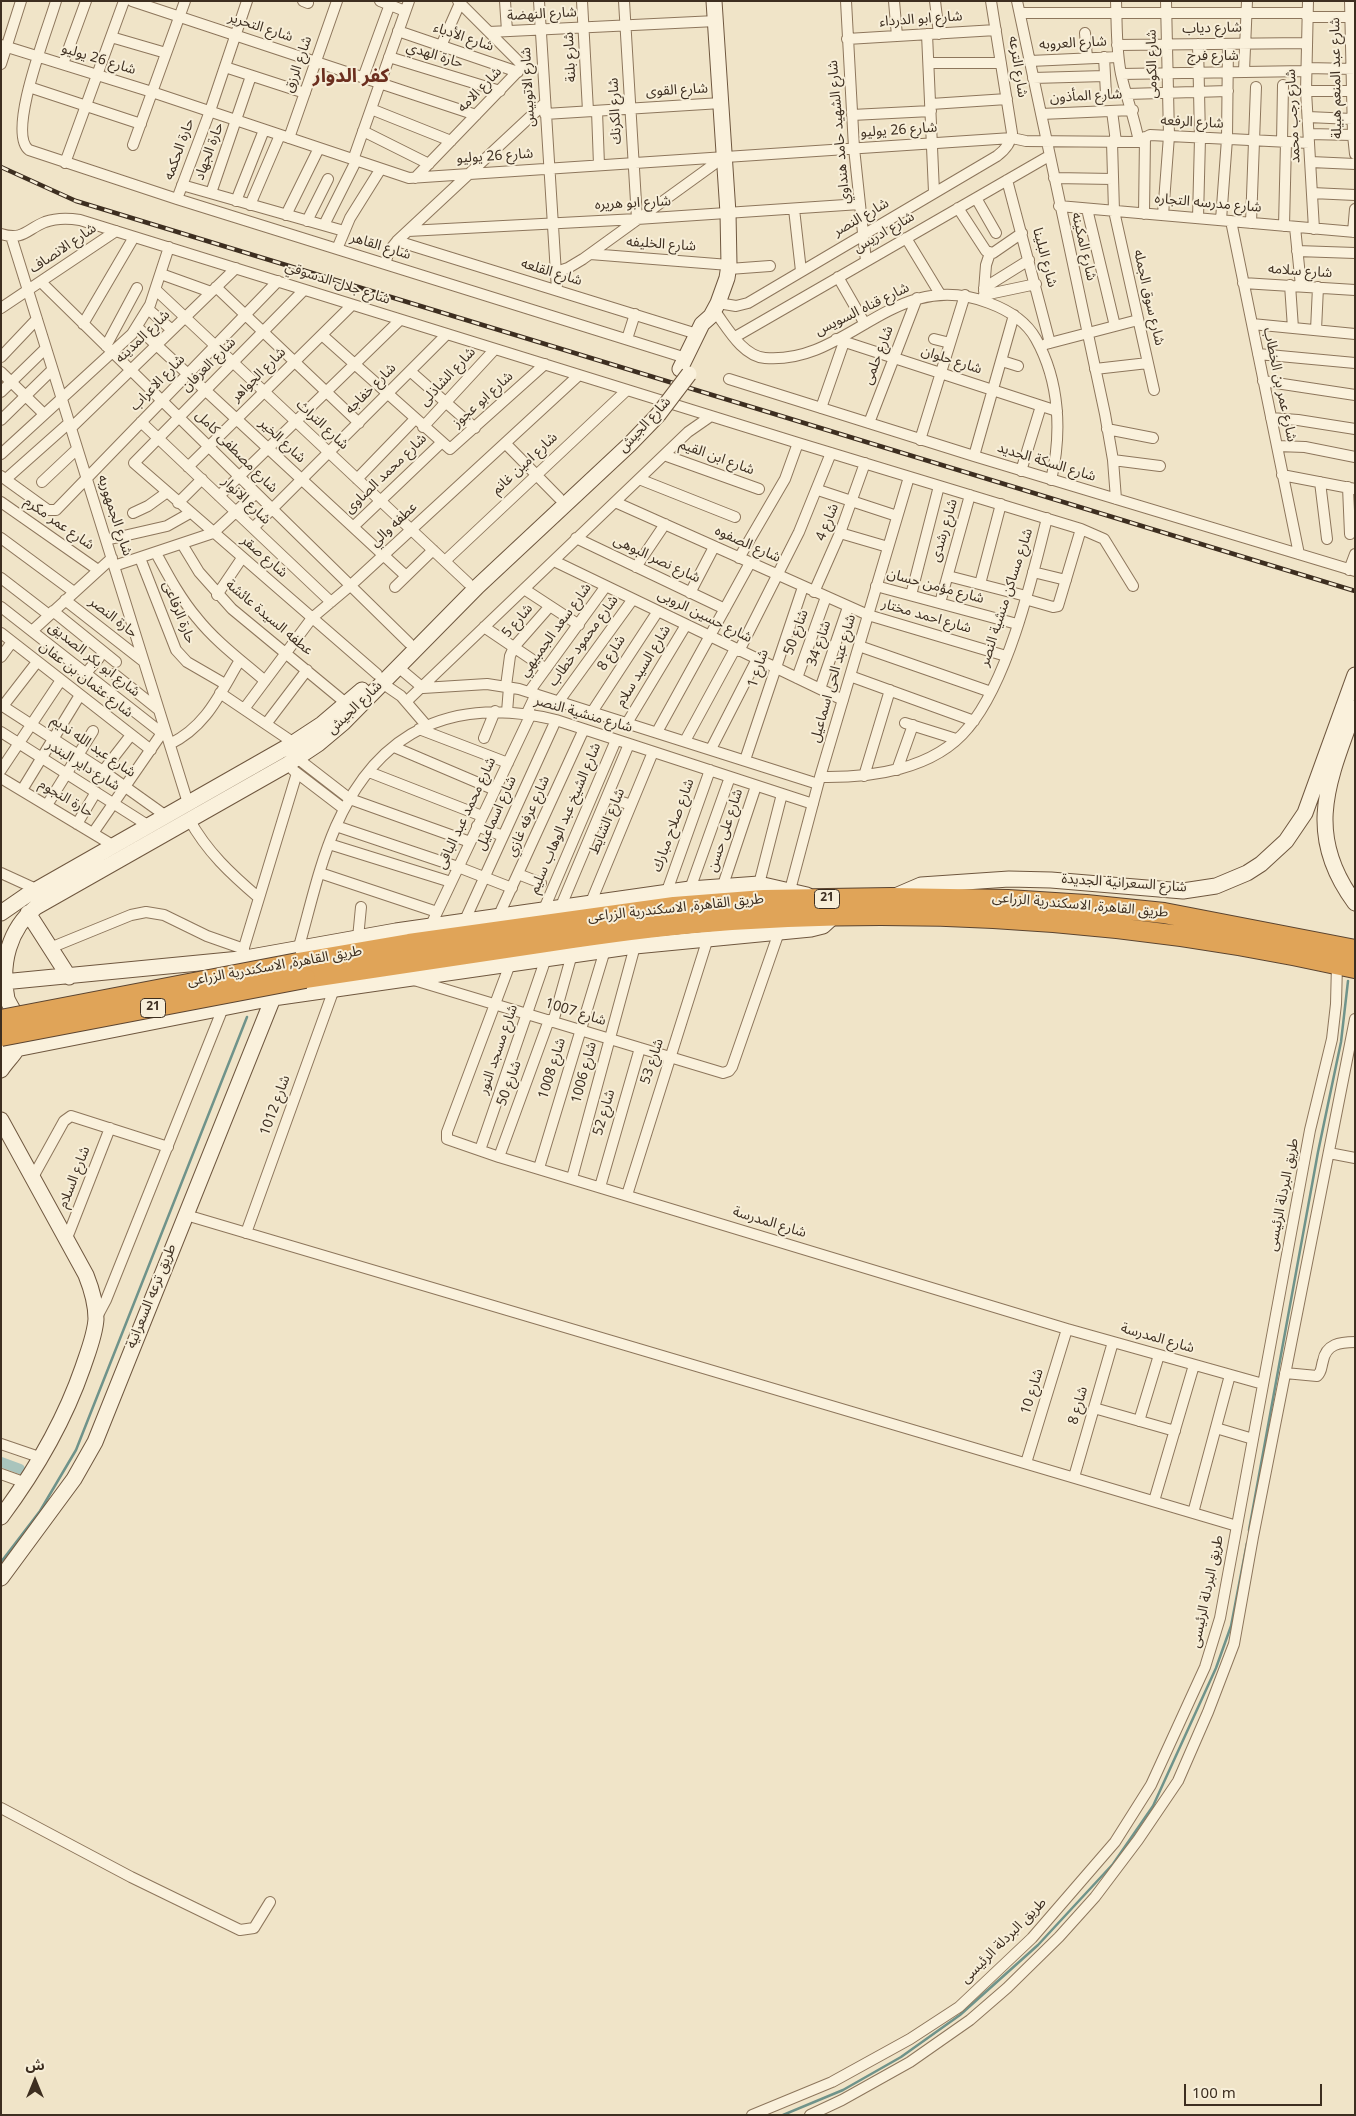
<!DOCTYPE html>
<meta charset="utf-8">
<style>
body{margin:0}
#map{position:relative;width:1356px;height:2116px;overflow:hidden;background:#f0e4c8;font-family:Georgia,"Noto Sans Arabic",serif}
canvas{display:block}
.frame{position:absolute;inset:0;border:2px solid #3d2e20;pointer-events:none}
.north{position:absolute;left:10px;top:2056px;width:50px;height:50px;-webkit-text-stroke:4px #f7eed8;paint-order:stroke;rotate:0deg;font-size:14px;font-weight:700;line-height:20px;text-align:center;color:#3d2e20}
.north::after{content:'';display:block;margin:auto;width:18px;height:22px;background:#3d2e20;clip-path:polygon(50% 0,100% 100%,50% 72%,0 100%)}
.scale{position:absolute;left:1184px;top:2084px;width:138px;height:22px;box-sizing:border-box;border:2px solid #3d2e20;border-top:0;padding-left:6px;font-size:15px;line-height:18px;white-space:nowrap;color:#3d2e20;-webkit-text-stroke:4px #f7eed8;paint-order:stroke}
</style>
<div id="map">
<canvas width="1356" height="2116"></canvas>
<div class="frame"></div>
<div class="north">ش</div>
<div class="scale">100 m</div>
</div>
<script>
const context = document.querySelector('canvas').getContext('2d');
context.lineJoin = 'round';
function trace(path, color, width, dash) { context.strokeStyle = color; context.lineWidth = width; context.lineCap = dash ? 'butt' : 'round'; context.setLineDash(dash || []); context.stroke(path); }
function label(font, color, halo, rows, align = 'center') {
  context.font = font + ' Georgia,"Noto Sans Arabic",serif'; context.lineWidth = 4; context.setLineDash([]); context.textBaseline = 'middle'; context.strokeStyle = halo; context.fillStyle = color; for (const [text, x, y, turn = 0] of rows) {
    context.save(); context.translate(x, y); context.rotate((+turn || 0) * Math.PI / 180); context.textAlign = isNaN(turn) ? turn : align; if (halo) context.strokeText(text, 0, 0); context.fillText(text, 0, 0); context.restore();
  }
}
trace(new Path2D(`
 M 1249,1530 L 1318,1152 L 1341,1042 L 1348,981
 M 1,1562 L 40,1511 L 76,1450 L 247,1017
 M 783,2115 L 843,2090 L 901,2057 L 960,2015 L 1038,1945 L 1113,1864 L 1153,1806 L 1216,1668 L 1231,1626 L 1247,1543`), '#6f938a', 2.5);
trace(new Path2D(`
 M 1,1462 L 20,1469`), '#a9c4bc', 10);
const street = new Path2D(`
 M 56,1 C 49,26 6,133 29,150 L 177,199 L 686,358
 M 132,1 L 476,115
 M 303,1 L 308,3
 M 380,1 L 405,11
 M 505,1 L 507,31
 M 539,1 L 557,290
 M 582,1 L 588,111
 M 624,1 L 637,219
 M 846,1 L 854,148 L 866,261
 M 894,1 L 897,36
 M 935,1 L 939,34
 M 1017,1 L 1105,414 L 1113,460 L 1116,499
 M 1116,1 C 1117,26 1116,50 1121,74 C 1126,97 1135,119 1139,142
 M 1308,1 L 1306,91 L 1314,229
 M 1350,1 L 1353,135 L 1355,154
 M 1020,13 L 1308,13
 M 1307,17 L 1355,17
 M 398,31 L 518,72
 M 489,32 L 716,21
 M 1085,33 L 1087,58
 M 927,34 L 934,192
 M 111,37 L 166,53
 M 847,39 L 996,30
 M 1,45 L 152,92 L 409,178 L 1012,138 L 1026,141 L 1136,142 L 1150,135 L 1309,143
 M 1117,45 L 1307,43
 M 441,46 L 460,3
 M 389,57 L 500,91
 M 1104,57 L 1106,94
 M 1030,61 L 1118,57
 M 929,63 L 1001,63
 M 1,64 L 21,1
 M 63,64 L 86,1
 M 225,67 L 305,93
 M 1306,68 L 1355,69
 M 1244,71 L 1247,1
 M 1121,74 L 1306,71
 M 363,78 L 390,4
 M 1033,78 L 1105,76
 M 29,87 L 141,124
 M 1306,91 L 1355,91
 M 1127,94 L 1228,91
 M 931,104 L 1007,99
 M 371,109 L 451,141
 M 597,111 L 599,165
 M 1112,111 L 1116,142
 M 545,114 L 721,103
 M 1041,114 L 1133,110
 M 852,115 L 931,111
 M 1308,117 L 1352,119
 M 363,131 L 429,164
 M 1309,134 L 1353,135
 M 289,138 L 337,1
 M 1112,142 L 1114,211 L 1154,390
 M 1282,142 L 1283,85
 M 133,145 L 185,1
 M 353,160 L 409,1
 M 1311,162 L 1355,164
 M 65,163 L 124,1
 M 415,178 L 521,68 L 520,63 L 458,1
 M 1054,178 L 1113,179
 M 1007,180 L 1050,343
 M 182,185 L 344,231
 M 211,193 L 251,76
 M 1312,193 L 1355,195
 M 976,198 L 996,233
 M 177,199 L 210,111 L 247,1
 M 236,201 L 264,130
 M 250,205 L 280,135
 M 1059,206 L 1355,232
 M 958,208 L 986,251 L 993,253 L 1022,233
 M 794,209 L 801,271
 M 1087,209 L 1115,326
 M 1144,214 L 1145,137
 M 286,215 L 319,148
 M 1163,215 L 1169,136 L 1166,1
 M 1198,218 L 1200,138 L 1198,44
 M 1221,220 L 1227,139 L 1228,44
 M 307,221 L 328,179
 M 1231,221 L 1299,554
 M 1251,223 L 1256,87
 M 324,225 L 356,161
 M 1284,226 L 1286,142
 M 1295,227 L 1301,286
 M 408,231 L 637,219 L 860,204
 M 1353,232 L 1355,209
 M 1,234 C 23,241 27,229 45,222 C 56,218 68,218 80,220 L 798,443 L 1081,529 L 1104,539 L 1133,586
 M 11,236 L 188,803
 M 906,238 L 940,294
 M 397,241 L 697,334
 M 337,249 L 350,218 L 380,170
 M 1297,251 L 1355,253
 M 590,254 L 729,265
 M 385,264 L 389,251 L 397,241 L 545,103
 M 729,269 L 770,266
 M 556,272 L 568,268 L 583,259 L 724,157
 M 161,274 L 211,292
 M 838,277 L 865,324
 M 42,283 L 409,643
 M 1243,283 L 1355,290
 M 1290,285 L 1293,328
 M 216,287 L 359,423
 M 984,288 L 1029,260
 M 156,290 L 468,583
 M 304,290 L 134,463 L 377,674
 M 984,291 L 986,265 L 990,253
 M 984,295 L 1036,284
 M 718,303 L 736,306 L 748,303 L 997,156 C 1005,150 1011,143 1012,133 L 991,1
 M 1,308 L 116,231
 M 148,309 L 172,330
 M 714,310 C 727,327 742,356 765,358 C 849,365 894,266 989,303 C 1008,310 1026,321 1036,339 C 1060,382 1062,434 1051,480
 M 83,324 L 134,237
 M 1252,324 L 1355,334
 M 137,327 L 406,576
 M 1316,330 L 1318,287
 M 322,335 L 450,449 L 545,364
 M 735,337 L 1049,156
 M 627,339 L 635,314
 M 836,339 L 1057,411
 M 934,339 L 950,343
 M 1046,344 L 1138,320
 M 106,346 L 137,288
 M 1258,354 L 1355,363
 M 1,357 L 37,319
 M 1002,361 L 1018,366
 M 1095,369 L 1148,363
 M 410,371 L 475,428
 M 1,372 L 44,414
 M 729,379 L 974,456 L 1355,571
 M 1263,381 L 1355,395
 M 1,392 L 46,348
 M 821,408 L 844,342
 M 1271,418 L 1298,420 L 1355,429
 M 1,420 L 52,370
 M 141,422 L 331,602
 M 869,423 L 917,298
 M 423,427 L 495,349
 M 71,428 L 236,268
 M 1107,429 L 1153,438
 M 920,440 L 965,295
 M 505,443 L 559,498
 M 1277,446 L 1305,447 L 1355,457
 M 1,454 L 132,334 L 150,305 L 169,247
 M 664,455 L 759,489
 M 974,456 L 1014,315
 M 1113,460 L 1160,466
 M 188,467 L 352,305
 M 1021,471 L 1041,406
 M 1282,475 L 1355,489
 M 1,476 L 48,510 L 56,510 L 278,281
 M 6,479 L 69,423
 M 357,479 L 415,419
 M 639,479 L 735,517
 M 42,482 L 77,449
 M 1320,482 L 1327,539
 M 1348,487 L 1350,534
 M 818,490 L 897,516
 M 219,496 L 400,320
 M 1,502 L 98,570
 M 615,502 L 868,615 L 1006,656
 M 178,503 L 202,479
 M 133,513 L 148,506 L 166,493
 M 353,527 L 441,443
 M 253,528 L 447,334
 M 840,533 L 888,547
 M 1,538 L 74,592
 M 576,538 L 725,609
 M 106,540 L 167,526 L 190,513
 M 182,544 L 199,572 L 232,609 L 347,704
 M 156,553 C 168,575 180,598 197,618 C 216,642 242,661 265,681
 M 140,558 L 176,650 L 187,662 L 225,684
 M 739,558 L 785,479 L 798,443
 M 445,561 L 627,390
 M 554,561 L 843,700
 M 114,566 L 213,533 L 256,493
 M 636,567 L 665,524
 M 1349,570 L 1355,554
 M 1033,572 L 1066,580
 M 948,576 L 1026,596
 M 1,578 L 49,615
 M 980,584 L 1001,504
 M 876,586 L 1017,624
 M 395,587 L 433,550
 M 524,589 L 579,625
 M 814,592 L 840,533 L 865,463
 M 690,593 L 714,547
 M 217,595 L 242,558
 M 911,595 L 939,486
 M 1025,599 L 1053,607 L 1058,606 L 1081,529
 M 65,600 L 143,661
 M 940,603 L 970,495
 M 1,607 L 167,737
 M 53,611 L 116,662
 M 484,627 L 546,669
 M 32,631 L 112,558
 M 1,633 L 151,750
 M 859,646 L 991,692
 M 739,651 L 799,532 L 831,453
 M 1,657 L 12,642
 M 398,667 L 423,688 L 487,684 L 519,689 L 818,784
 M 86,673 L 99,658
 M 114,674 L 159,710
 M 850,676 L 974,721
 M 797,678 L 826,597
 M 382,683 L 401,696 L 426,725
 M 506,686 L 510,656 L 514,647 L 550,606
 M 820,689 L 848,607
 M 529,692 L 606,586
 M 220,693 L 294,743
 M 407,701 L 688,432 L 711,416
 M 559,701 L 633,599
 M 1,705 L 103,771 L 166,816
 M 3,706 L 37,662
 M 244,709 L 312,618 L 350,586 L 579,375
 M 507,712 L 509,687
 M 592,712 L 658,611
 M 527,713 L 536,694
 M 627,723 L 686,625
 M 905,723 L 956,739
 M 266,724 L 307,670
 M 419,729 L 508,763
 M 1,732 L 149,826
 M 657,732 L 750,563
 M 484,738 L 495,711
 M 685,741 L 735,649
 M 170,744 C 207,726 220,693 240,660
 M 394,747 L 495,790
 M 711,749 L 757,659
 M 297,758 L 350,799 L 470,842
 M 745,760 L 803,587
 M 1,770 L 61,680
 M 293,770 L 344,809
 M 897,770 L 913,725
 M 103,771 L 131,735
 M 369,772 L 482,816
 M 864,776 L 890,690
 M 820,777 C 870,778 934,770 968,728 C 1008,681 1032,579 1047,518
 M 1,778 L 114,846
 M 22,790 L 80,695
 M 607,797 L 631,805
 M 47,805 L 93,731
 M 189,819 C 207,852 231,874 259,898
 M 77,824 L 96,792
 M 336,826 L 458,867 L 512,888
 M 477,826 L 503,836
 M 93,833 L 162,733
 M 329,844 L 451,882
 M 1,873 L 36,889
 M 320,873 L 437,912
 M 518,874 L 541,883
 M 759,884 L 782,794
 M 723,885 L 756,786
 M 690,889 L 730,777
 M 790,890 L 820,777 L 909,477
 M 667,891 L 710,770
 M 591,902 L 653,752
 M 561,906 L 629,744
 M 544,909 L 616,740
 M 499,915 L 584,729
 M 465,920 L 556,720
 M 431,925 L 531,714
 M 358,938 L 361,907
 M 50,948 L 131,915 L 146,912 L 164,915 L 207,936 L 244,949
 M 298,950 C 310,908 319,865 336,826 C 379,728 455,696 556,720 L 813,804
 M 242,954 L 297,773
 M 510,964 L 447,1132 L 447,1139 L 499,1157 L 1067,1329 L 1263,1384
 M 414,980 L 723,1073 L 729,1071 L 732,1067 L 779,932
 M 553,1022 L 572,954
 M 480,1150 L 546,958
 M 1329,1153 L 1355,1158
 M 499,1157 L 549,1020
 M 539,1168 L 605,950
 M 33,1177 L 64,1121 L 71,1116 L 168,1147
 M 572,1178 L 635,946
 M 600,1187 L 640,1048
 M 627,1195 L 708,938
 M 186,1215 L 1237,1526
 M 246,1233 L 334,989
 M 67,1238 L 110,1128
 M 97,1317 L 106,1300 L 223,1008
 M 1285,1373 L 1317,1376 C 1322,1372 1321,1367 1323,1361 C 1326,1344 1340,1342 1355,1342
 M 1094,1408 L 1175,1431
 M 1139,1421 L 1159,1355
 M 1216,1428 L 1253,1439
 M 1,1444 L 42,1458
 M 1026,1463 L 1067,1329
 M 1,1474 L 26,1483
 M 1074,1477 L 1113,1342
 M 1154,1501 L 1194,1365
 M 1193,1513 L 1230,1375
 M 1,1808 L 131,1877 L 240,1930 L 254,1928 L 270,1902
 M 752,2115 L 832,2082 L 910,2039 L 959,2007 L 1032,1938 L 1115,1842 L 1151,1785 L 1205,1667 L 1220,1618 L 1310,1130 L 1332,1039 L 1336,1004 L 1337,964
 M 810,2115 L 842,2100 L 910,2062 L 970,2020 L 1007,1988 L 1059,1937 L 1095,1897 L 1138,1840 L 1178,1781 L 1208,1712 L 1234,1644 L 1253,1537 L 1355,1019`);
const secondary = new Path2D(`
 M 680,369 L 702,324 L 711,316 L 718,303 L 727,278 L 729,265 L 728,213 L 714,1
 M 1355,708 C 1329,780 1303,833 1355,903
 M 893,897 L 921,885 L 1009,879 L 1051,880 L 1183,891 L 1216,886 L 1247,873 L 1261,864 L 1286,841 L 1305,813 L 1355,675
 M 1,913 L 27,895 L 287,747 L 322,724 L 362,690
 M 28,913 L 69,977
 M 3,982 L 240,959 L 396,931 L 690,889 L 759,884 L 807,895
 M 1,1052 L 273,998 L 635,946 L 811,929 L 823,926 L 834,916
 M 1,1070 C 8,1059 19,1051 21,1038 C 23,1023 13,1012 7,999 C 0,964 9,929 36,907 L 288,764 L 318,744 L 343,723 L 478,586 L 629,445 L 658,415
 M 1,1120 L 86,1275 C 92,1290 96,1304 96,1319 C 95,1335 88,1352 83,1367 C 64,1422 36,1470 1,1517
 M 1,1578 L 74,1479 L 95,1442 L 273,998`);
const highway = new Path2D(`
 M 298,963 L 409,944 L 674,907 L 764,900 L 891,898 L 1008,900 L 1086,905 L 1164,913 L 1355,950
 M 305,978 C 387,966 469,953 552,941 C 599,934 647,927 694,923 C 915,904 1138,919 1355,968`);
trace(street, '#8d765c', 12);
trace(secondary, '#6f573f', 17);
trace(highway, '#5b4430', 22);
trace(street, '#faf1dc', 10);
trace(secondary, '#faf1dc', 15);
trace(highway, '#e0a458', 20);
const rail = new Path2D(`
 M 1,167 L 76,201 L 1355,591`);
trace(rail, '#3d2e20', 4.5);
trace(rail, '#f7eed8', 2.5, [8]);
const secondaryBridge = new Path2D(`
 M 658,415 L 689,374`);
const highwayBridge = new Path2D(`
 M 1,1020 L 298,963
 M 1,1036 L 305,978`);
trace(secondaryBridge, '#6f573f', 17, []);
trace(highwayBridge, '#5b4430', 22, []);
trace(secondaryBridge, '#faf1dc', 15);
trace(highwayBridge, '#e0a458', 20);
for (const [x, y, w] of [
 [827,899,25],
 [153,1008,25]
]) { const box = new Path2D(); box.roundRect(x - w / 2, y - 9.5, w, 19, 4); context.fillStyle = '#f7eed8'; context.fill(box); trace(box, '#3d2e20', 1); }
label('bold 12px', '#3d2e20', null, [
 ["21",827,899],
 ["21",153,1008]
]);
label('14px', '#3d2e20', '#f7eed8', [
 ["شارع النهضة",542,16,-3],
 ["شارع ابو الدرداء",921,21,-4],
 ["شارع التحرير",260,29,18],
 ["شارع دياب",1212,30,-1],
 ["شارع الأدباء",463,39,19],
 ["شارع العروبه",1073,45,-3],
 ["حارة الهدي",434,57,17],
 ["شارع بلنة",572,57,-93],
 ["شارع فرج",1213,58],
 ["شارع 26 يوليو",98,61,17],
 ["شارع الكومى",1154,64,-91],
 ["شارع الرزق",300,65,-71],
 ["شارع الترعه",1016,67,81],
 ["شارع عبد المنعم هبيلة",1338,78,-91],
 ["شارع الاتوبيس",530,87,-93],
 ["شارع الامه",481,91,-46],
 ["شارع القوى",677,92,-3],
 ["شارع المأذون",1086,98,-3],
 ["شارع الكرنك",617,111,-93],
 ["شارع رجب محمد",1295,116,-93],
 ["شارع الرفعه",1192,124,3],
 ["شارع الشهيد حامد هنداوي",841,132,-95],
 ["شارع 26 يوليو",899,132,-4],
 ["حارة الحكمه",181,150,-70],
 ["حارة الجهاد",211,152,-70],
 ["شارع 26 يوليو",495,158,-4],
 ["شارع ابو هريره",633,205,-3],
 ["شارع مدرسه التجاره",1208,205,5],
 ["شارع النصر",862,219,-30],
 ["شارع ادريس",885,234,-30],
 ["شارع الخليفه",661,246,4],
 ["شارع المكينه",1082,247,77],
 ["شارع القاهر",380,248,17],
 ["شارع الانصاف",64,250,-34],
 ["شارع البلينا",1043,258,75],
 ["شارع سلامه",1300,273,4],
 ["شارع القلعه",551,274,17],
 ["شارع جلال الدسوقي",337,285,18],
 ["شارع سوق الجمله",1147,298,77],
 ["شارع قناه السويس",863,311,-26],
 ["شارع المدينه",144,338,-44],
 ["شارع حلمى",880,356,-69],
 ["شارع حلوان",951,362,18],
 ["شارع العرفان",210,366,-45],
 ["شارع الجواهر",260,376,-45],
 ["شارع الشاذلى",449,378,-47],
 ["شارع الاعراب",159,384,-46],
 ["شارع عمر بن الخطاب",1278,385,78],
 ["شارع خفاجه",372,390,-45],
 ["شارع ابو عجوز",484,401,-42],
 ["شارع التراث",321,426,43],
 ["شارع الجيش",646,426,-47],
 ["شارع الخير",281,442,43],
 ["شارع مصطفى كامل",235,453,45],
 ["شارع ابن القيم",716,459,20],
 ["شارع السكة الحديد",1046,464,17],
 ["شارع امين غانم",526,465,-43],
 ["شارع محمد الصاوى",387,475,-44],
 ["شارع الانوار",245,502,44],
 ["شارع الجمهوريه",113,516,72],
 ["شارع 4",829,523,-68],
 ["شارع عمر مكرم",58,525,35],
 ["عطفه والي",395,526,-43],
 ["شارع رشدى",946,531,-74],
 ["شارع الصفوه",747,546,24],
 ["شارع صقر",263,558,41],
 ["شارع نصر البوهى",656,561,25],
 ["شارع مؤمن حسان",935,588,15],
 ["شارع مساكن منشية النصر",1008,598,-72],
 ["حارة الرفاعى",177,613,68],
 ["شارع حسين الروبى",704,618,26],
 ["شارع احمد مختار",926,618,16],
 ["حارة النصر",112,619,38],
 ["عطفه السيدة عائشة",268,619,40],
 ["شارع 5",519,622,-50],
 ["شارع سعد الجمبيهي",557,631,-54],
 ["شارع 50",798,633,-70],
 ["شارع محمود خطاب",585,642,-54],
 ["شارع 34",821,644,-71],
 ["شارع 8",613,654,-57],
 ["شارع ابو بكر الصديق",93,661,38],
 ["شارع السيد سلام",645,667,-59],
 ["شارع 1",760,669,-72],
 ["شارع عبد الحى اسماعيل",835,679,-74],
 ["شارع عثمان بن عفان",85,681,38],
 ["شارع الجيش",356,709,-44],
 ["شارع منشية النصر",583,716,16],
 ["شارع عبد الله نديم",92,748,34],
 ["شارع داير البندر",82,767,32],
 ["حارة النجوم",65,800,31],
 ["شارع محمد عبد الباقى",468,814,-65],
 ["شارع اسماعيل",498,814,-66],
 ["شارع عرفه غازي",530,817,-66],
 ["شارع الشيخ عبد الوهاب سليم",567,819,-67],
 ["شارع الشايط",609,822,-67],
 ["شارع صلاح مبارك",675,826,-70],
 ["شارع على حسن",727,831,-72],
 ["شارع السعرانية الجديدة",1124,885,4],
 ["طريق القاهرة, الاسكندرية الزراعى",1080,907,5],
 ["طريق القاهرة, الاسكندرية الزراعى",676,910,-6],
 ["طريق القاهرة, الاسكندرية الزراعى",275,968,-10],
 ["شارع 1007",575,1014,17],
 ["شارع مسجد النور",500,1050,-71],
 ["شارع 53",654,1062,-72],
 ["شارع 1008",554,1069,-73],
 ["شارع 1006",586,1073,-75],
 ["شارع 50",511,1084,-70],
 ["شارع 1012",277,1106,-70],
 ["شارع 52",606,1113,-74],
 ["شارع السلام",76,1178,-69],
 ["طريق البردلة الرئيسى",1285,1195,-79],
 ["شارع المدرسة",769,1224,17],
 ["طريق ترعه السعرانية",153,1297,-68],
 ["شارع المدرسة",1157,1340,16],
 ["شارع 10",1034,1392,-73],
 ["شارع 8",1080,1406,-74],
 ["طريق البردلة الرئيسى",1209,1592,-78],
 ["طريق البردلة الرئيسى",1005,1942,-45]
]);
label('bold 19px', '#6b2e1e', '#f7eed8', [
 ["كفر الدوار",351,79]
]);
</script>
